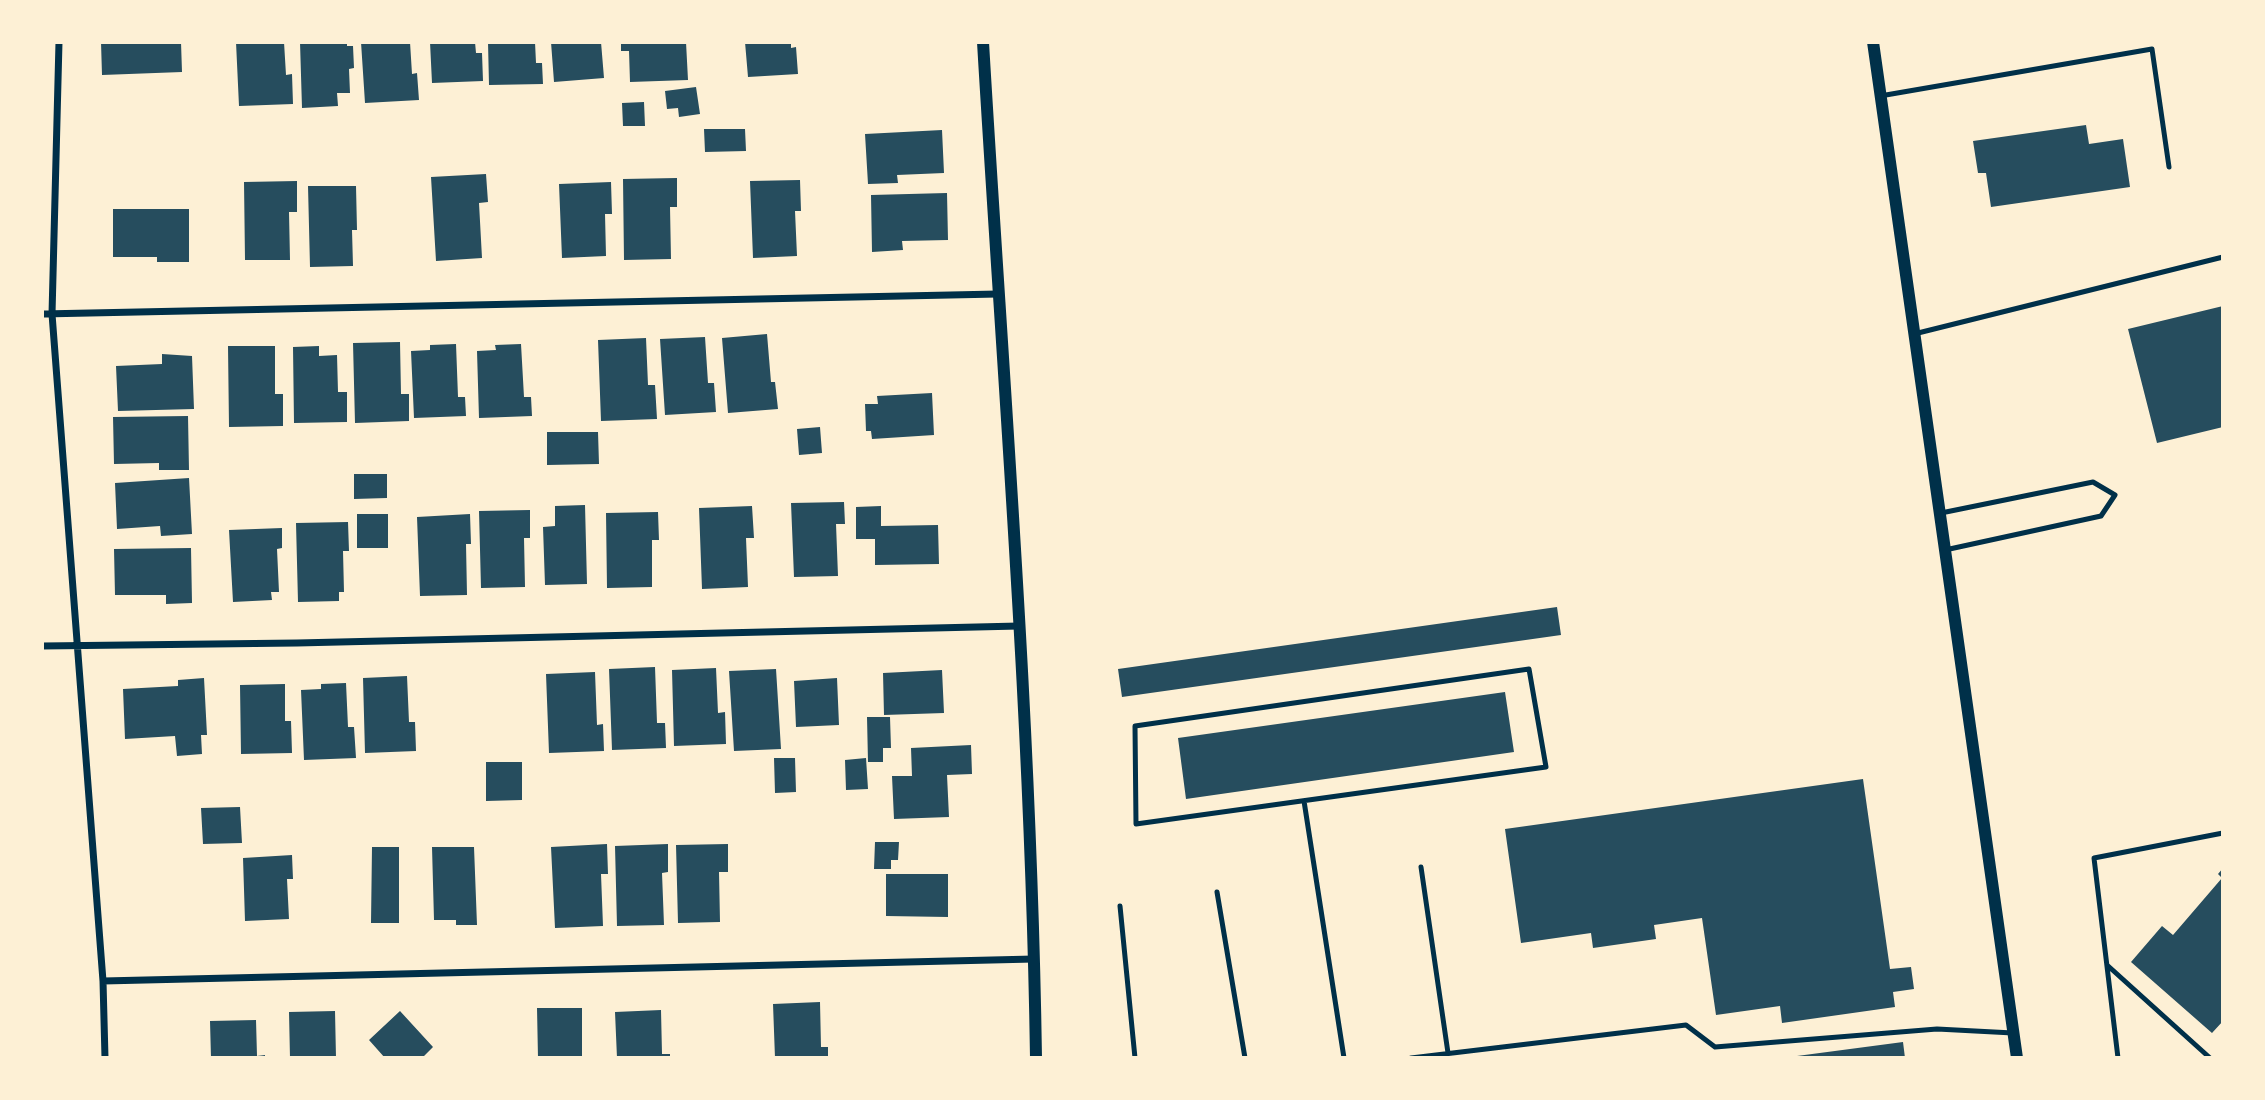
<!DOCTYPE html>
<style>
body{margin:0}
#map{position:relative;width:2265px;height:1100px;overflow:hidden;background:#fdf0d5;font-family:"Space Grotesk",sans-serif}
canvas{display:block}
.frame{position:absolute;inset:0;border:44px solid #fdf0d5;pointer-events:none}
</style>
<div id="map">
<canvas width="2265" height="1100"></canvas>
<div class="frame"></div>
</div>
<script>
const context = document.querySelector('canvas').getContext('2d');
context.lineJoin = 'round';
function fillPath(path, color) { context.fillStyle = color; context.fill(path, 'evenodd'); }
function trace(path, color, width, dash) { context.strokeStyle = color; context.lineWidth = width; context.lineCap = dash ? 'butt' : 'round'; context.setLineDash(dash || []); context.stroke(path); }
fillPath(new Path2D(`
 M 101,42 L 181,42 L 182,72 L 102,75 Z
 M 236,42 L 284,42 L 286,75 L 292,74 L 293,104 L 239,106 Z
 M 300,42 L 347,42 L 347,46 L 353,46 L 354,68 L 349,69 L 350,93 L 337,93 L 338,106 L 302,108 Z
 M 361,42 L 410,42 L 412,74 L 417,73 L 419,100 L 365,103 Z
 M 430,42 L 475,42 L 476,53 L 482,53 L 483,81 L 432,83 Z
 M 488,42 L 535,42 L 536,63 L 542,63 L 543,84 L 489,85 Z
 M 551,42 L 601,42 L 604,78 L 554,82 Z
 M 621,42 L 686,42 L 688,80 L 630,82 L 629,51 L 621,51 Z
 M 745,42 L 791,42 L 791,48 L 796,47 L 798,74 L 748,77 Z
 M 696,87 L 700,114 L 679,117 L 678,108 L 667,109 L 665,91 Z
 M 644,102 L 645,126 L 623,126 L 622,103 Z
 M 2086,125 L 2089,144 L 2123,139 L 2130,187 L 1991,207 L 1986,173 L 1978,173 L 1973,141 Z
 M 704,129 L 745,129 L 746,151 L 705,152 Z
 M 942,130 L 944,173 L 897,175 L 898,183 L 868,184 L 865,134 Z
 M 486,174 L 488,202 L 479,203 L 482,258 L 436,261 L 431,177 Z
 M 677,178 L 677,207 L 670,207 L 671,259 L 624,260 L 623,179 Z
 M 800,180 L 801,211 L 795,211 L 797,256 L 753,258 L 750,181 Z
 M 297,181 L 297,212 L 289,212 L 290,260 L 245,260 L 244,182 Z
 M 611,182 L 612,214 L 605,214 L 606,256 L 562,258 L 559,184 Z
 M 308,186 L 356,186 L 357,230 L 352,230 L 353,266 L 310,267 Z
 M 947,193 L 948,240 L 902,241 L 903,250 L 872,252 L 871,195 Z
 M 113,209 L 189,209 L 189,262 L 157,262 L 157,257 L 113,257 Z
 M 2223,306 L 2223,427 L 2157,443 L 2128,329 Z
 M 767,334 L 771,382 L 775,382 L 778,409 L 728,413 L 722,338 Z
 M 705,337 L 708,383 L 714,383 L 716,412 L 665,415 L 660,339 Z
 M 646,338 L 648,385 L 655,385 L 657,419 L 601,421 L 598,340 Z
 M 400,342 L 401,394 L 409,394 L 409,421 L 355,423 L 353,343 Z
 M 456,344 L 458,397 L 465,397 L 466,416 L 414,418 L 411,351 L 430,350 L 430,345 Z
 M 521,344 L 524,397 L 531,397 L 532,416 L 479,418 L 477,351 L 496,350 L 495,345 Z
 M 228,346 L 275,346 L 275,394 L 283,394 L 283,426 L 229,427 Z
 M 319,346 L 319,356 L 337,355 L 338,392 L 347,392 L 347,422 L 294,423 L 293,347 Z
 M 162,354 L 192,356 L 194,409 L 118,411 L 116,366 L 162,364 Z
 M 932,393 L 934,435 L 872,439 L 871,431 L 866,431 L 865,404 L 878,404 L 877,396 Z
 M 188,416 L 189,470 L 159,470 L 159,463 L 114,464 L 113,417 Z
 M 820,427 L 822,453 L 799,455 L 797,429 Z
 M 547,432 L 598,432 L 599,464 L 547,465 Z
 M 354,474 L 387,474 L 387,498 L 354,499 Z
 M 189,478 L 192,534 L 161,536 L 160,526 L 117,529 L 115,483 Z
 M 844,502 L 845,524 L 836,524 L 838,576 L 794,577 L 791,503 Z
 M 585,505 L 587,584 L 545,585 L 543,527 L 555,526 L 555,506 Z
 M 752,506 L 754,538 L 746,538 L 748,587 L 702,589 L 699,508 Z
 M 881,506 L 881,526 L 938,525 L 939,564 L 875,565 L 875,539 L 856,539 L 856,507 Z
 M 530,510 L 530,538 L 524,538 L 525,587 L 481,588 L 479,511 Z
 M 658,512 L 659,540 L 652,540 L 652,587 L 607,588 L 606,513 Z
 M 357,514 L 388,514 L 388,548 L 357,548 Z
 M 470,514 L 471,544 L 466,544 L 467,595 L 420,596 L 417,517 Z
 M 348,522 L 349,551 L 343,551 L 344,592 L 339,592 L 339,601 L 298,602 L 296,523 Z
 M 282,528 L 282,548 L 277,549 L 279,592 L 271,592 L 272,600 L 233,602 L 229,530 Z
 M 191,548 L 192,603 L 166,604 L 166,595 L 115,595 L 114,549 Z
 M 1557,607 L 1561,635 L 1122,697 L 1118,669 Z
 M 655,667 L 657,723 L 665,723 L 666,748 L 612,750 L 609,669 Z
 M 716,668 L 718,713 L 725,712 L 726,744 L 674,746 L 672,670 Z
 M 776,669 L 781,749 L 734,751 L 729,671 Z
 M 942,670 L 944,713 L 884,715 L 883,673 Z
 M 595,672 L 597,725 L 603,724 L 604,751 L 549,753 L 546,674 Z
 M 407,676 L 409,722 L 415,722 L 416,751 L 365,753 L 363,678 Z
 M 204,678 L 207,735 L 201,735 L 202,754 L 177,756 L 175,736 L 125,739 L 123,689 L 178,686 L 178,680 Z
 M 837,678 L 839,725 L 796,727 L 794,681 Z
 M 346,683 L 348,727 L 354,727 L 356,758 L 304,760 L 301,690 L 321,689 L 321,684 Z
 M 285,684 L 285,721 L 291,721 L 292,753 L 241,754 L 240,685 Z
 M 1505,692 L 1514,752 L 1186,799 L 1178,738 Z
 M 867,717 L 890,717 L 891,748 L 883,748 L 883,762 L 868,762 Z
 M 971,745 L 972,774 L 947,775 L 949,817 L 894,819 L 892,776 L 912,776 L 911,748 Z
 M 774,758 L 795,758 L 796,792 L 775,793 Z
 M 866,758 L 868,789 L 846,790 L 845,760 Z
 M 486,762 L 522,762 L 522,800 L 486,801 Z
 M 1863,779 L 1890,969 L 1911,967 L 1914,989 L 1893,992 L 1895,1007 L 1782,1023 L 1780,1006 L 1716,1015 L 1702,918 L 1654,925 L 1656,939 L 1593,948 L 1591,933 L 1521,943 L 1505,829 Z
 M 240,807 L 242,843 L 203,844 L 201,808 Z
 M 875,842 L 899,842 L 898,860 L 891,860 L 891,869 L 874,869 Z
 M 607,844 L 608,874 L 601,874 L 603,926 L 555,928 L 551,847 Z
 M 668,844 L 668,872 L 662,873 L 664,925 L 617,926 L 615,846 Z
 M 728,844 L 728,872 L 719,872 L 720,922 L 678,923 L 676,845 Z
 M 372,847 L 399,847 L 399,923 L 371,923 Z
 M 432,847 L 474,847 L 477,925 L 456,925 L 456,920 L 434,920 Z
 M 292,855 L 293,879 L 287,879 L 289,919 L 245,921 L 243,858 Z
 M 2223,868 L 2223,1021 L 2212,1033 L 2131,962 L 2162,926 L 2173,935 L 2222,878 L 2218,874 Z
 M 886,874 L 948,874 L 948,917 L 886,916 Z
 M 820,1002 L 821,1047 L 828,1047 L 828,1058 L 775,1058 L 773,1004 Z
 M 537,1008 L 582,1008 L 582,1058 L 538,1058 Z
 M 661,1010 L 662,1054 L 670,1054 L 670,1058 L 617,1058 L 615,1012 Z
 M 335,1011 L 336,1058 L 290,1058 L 289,1012 Z
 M 400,1011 L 433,1047 L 422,1058 L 385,1058 L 369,1040 Z
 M 256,1020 L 257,1056 L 265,1055 L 265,1058 L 211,1058 L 210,1021 Z
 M 1903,1042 L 1905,1058 L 1797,1058 L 1797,1056 Z`), '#264d5e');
trace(new Path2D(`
 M 1880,96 L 2152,49 L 2169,167
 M 1914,334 L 2223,257
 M 1941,513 L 2093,482 L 2115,495 L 2101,516 L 1945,550
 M 1529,669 L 1546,767 L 1136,824 L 1135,726 Z
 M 1304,801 L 1344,1058
 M 1421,867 L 1448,1053
 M 1217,892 L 1245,1058
 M 1120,906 L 1135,1058
 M 2107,965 L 2210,1058
 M 1411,1058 L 1686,1025 L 1715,1047 L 1937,1029 L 2013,1033
 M 2118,1058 L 2094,858 L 2223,833`), '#003049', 5);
trace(new Path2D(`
 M 59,42 L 52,314 L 103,981 L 105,1058
 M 42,314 L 998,294
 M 42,646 L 297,643 L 1019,626
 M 103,981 L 1034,959`), '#003049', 7);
trace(new Path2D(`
 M 983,42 C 1003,380 1031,719 1036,1058
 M 1873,42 L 2017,1058`), '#003049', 12);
</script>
